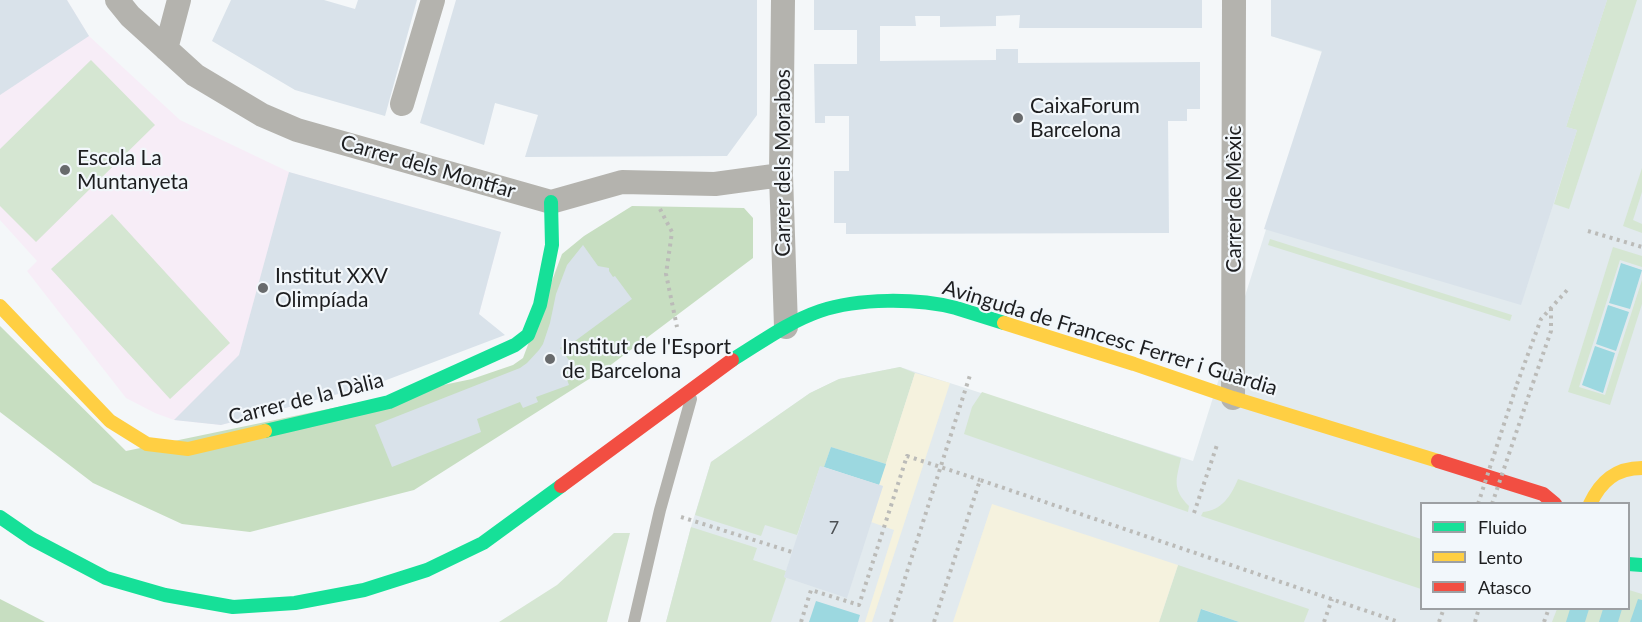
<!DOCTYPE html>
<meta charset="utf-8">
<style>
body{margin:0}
#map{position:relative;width:1642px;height:622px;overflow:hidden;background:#f4f7f9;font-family:Lato,sans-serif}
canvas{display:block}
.legend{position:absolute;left:1420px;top:502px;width:210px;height:108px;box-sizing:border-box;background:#f2f7fb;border:2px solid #9da0a3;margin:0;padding:8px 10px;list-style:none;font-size:18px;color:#1d1e20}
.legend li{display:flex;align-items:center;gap:12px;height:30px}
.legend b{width:30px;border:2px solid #9da0a3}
</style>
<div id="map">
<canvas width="1642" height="622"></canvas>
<ul class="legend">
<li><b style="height:8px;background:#16e098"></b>Fluido</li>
<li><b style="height:8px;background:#ffcf43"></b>Lento</li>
<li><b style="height:8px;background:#f24e42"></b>Atasco</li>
</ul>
</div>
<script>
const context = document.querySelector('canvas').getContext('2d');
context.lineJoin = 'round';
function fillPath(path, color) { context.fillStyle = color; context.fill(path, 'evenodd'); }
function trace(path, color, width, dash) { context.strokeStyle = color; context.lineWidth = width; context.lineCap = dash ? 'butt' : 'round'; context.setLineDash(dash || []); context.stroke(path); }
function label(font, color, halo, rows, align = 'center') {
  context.font = font + ' Lato,sans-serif'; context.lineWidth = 4.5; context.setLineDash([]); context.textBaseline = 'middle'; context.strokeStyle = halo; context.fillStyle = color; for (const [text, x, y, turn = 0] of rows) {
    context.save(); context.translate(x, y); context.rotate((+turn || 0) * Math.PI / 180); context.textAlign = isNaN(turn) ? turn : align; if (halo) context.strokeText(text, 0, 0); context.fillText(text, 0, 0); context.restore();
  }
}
fillPath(new Path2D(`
 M 1271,0 L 1642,0 L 1642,622 L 666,622 L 691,527 L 711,462 L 810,393 L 839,379 L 900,367 L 1193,461 L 1322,52 L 1271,36 ZM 1422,504 L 1628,504 L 1628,608 L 1422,608 Z`), '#e2eaee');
fillPath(new Path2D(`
 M 0,0 L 67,0 L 89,36 L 180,120 L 289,172 L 501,232 L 479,314 L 376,384 L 221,425 L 174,420 L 155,413 L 126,398 L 27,271 L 37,261 L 0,220 Z`), '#f7edf7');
fillPath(new Path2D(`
 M 1607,0 L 1637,0 L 1569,209 L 1554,204 L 1577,130 L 1566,127 Z
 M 91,60 L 155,125 L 36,242 L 0,206 L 0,149 Z
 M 1642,168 L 1642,192 L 1633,220 L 1642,224 L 1642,233 L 1623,226 Z
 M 112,214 L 230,343 L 170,399 L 51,269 Z
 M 1270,239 L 1512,315 L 1510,321 L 1268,245 Z
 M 1613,247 L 1642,256 L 1642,267 L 1620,260 L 1579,387 L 1605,395 L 1642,280 L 1642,304 L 1610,405 L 1568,392 Z
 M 900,367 L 915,373 L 886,464 L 831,447 L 824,467 L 820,467 L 797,535 L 765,525 L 761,536 L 695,515 L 711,462 L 810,393 L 839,379 Z
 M 982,392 L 1181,458 C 1176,480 1172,489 1189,506 L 1188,512 L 964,434 L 972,407 Z
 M 1238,479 L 1421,539 L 1421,589 L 1201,516 L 1203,512 C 1222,510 1231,496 1238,479 Z
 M 691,527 L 757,548 L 753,560 L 786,571 L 784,577 L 786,578 L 771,622 L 666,622 Z
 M 614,533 L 630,533 L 607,622 L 499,622 L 557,585 Z
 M 1178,565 L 1309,609 L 1304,622 L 1239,622 L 1202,609 L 1197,622 L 1159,622 Z
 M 1629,590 L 1642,594 L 1642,622 L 1552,622 L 1557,609 L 1628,608 Z`), '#d5e6d2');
fillPath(new Path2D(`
 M 632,206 L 744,208 L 753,218 L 753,258 L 608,367 L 414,490 L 250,532 L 182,524 L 93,483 L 0,412 L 0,326 L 126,451 L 472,379 L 513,365 L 523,358 L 562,254 L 584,236 Z
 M 0,599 L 45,622 L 0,622 Z`), '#c7dec1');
fillPath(new Path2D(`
 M 915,373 L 950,383 L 872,622 L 865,622 L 894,530 L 871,522 L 883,486 L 879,485 Z
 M 992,504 L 1178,565 L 1159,622 L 953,622 Z`), '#f5f2de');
fillPath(new Path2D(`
 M 1621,263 L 1642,270 L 1630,309 L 1609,303 Z
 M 1608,305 L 1629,312 L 1616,351 L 1596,344 Z
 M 1595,346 L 1615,353 L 1603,393 L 1582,385 Z
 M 831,447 L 886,464 L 879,485 L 824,467 Z
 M 1638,599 L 1642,600 L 1642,622 L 1630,622 Z
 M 816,601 L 860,615 L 858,622 L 809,622 Z
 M 1201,609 L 1239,622 L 1197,622 Z
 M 1570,609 L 1589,609 L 1585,622 L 1566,622 Z
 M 1603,609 L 1622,609 L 1618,622 L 1599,622 Z`), '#9cd8e0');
fillPath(new Path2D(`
 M 0,0 L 67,0 L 89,36 L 0,95 Z
 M 231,0 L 324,0 L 355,9 L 358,0 L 417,0 L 385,116 L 295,90 L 212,41 Z
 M 456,0 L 757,0 L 757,115 L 727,156 L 525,157 L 538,115 L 495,103 L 484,145 L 420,123 Z
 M 814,0 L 1202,0 L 1202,28 L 1019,28 L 1020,15 L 996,16 L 996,26 L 940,27 L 940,16 L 915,16 L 916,26 L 880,26 L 880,61 L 996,60 L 996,49 L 1018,49 L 1018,63 L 1200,62 L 1200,109 L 1187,109 L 1187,121 L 1168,121 L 1169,233 L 846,234 L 846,223 L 834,223 L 834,171 L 849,171 L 849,116 L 825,116 L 825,123 L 815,123 L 814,64 L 857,64 L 857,30 L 814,30 Z
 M 1271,0 L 1607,0 L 1566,127 L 1577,130 L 1521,305 L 1264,229 L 1322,51 L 1271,36 Z
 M 289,172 L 501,232 L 479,314 L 505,335 L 376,384 L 221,425 L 174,420 L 239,355 Z
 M 583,245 L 598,266 L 609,268 L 609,271 L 613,277 L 615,276 L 632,299 L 571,344 L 569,342 L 560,348 L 571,363 L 563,368 L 569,385 L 536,397 L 538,402 L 523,408 L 520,402 L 477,419 L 481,432 L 392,467 L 375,425 L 520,368 L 527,363 L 539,350 L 543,344 L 550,323 L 556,294 L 567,265 Z
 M 820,466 L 883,486 L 847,598 L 784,577 Z`), '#d9e2ea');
trace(new Path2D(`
 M 660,209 L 672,232 L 666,274 L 677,327
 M 1588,231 L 1642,247
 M 1533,383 L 1551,331 L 1551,308
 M 1517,384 L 1541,319 L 1569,288
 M 1194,513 L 1218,442
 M 681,517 L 792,552
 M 801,622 L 811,590 L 859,605 L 907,456 L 980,480
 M 891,622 L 971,372
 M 934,622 L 980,480 L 1399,622
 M 1324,622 L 1332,599
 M 1439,622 L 1444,608
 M 1475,622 L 1479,608
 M 1544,622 L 1549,608`), '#bbbbb8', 4, [3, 4.5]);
trace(new Path2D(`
 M 634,622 L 660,510 L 691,399`), '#b4b3ae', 12);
trace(new Path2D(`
 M 117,0 L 130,16 L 195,75 L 262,115 L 297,130 L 551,202 L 622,182 L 715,184 L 781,175
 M 783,0 L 781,175 L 786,327
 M 166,49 L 179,0
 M 402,104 L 433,0
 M 1233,398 L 1234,0`), '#b4b3ae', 24);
trace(new Path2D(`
 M 732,360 C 760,343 788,322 820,311 C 858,298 917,298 956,308 C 972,313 988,318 1004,323
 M 265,431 L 389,402 L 515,345 L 528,335 L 540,305 L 552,245 L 551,202
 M 0,517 L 32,539 L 106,578 L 165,595 L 233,607 L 295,603 L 364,590 L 427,570 L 483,543 L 561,486
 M 1628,564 L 1642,565`), '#16e098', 14);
trace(new Path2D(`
 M 0,306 L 110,421 L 147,444 L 188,449 L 265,431
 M 1004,323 L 1134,364 L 1233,398 L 1438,461
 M 1590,504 C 1601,481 1616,468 1642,468`), '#ffcf43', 14);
trace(new Path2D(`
 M 1438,461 L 1543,494 L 1555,504
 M 561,486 L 732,360`), '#f24e42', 14);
trace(new Path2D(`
 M 1478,504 L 1517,384
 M 1492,504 L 1533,383`), '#bbbbb8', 4, [3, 4.5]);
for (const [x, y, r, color] of [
 [1018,118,6,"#686a6c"],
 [65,170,6,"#686a6c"],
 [263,288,6,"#686a6c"],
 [550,359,6,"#686a6c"]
]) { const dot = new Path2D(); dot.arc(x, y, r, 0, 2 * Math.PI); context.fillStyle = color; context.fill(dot); trace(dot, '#f2f7fb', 2); }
label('18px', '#4d5054', null, [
 ["7",834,528]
]);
label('21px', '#1d1e20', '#f2f7fb', [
 ["CaixaForum",1030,106],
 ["Barcelona",1030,130],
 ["Escola La",77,158],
 ["Muntanyeta",77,182],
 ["Institut XXV",275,276],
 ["Olimpíada",275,300],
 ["Institut de l'Esport",562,347],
 ["de Barcelona",562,371]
], 'left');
label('21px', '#1d1e20', '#f2f7fb', [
 ["Carrer dels Morabos",783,163,-90],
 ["Carrer dels Montfar",428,167,16],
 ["Carrer de Mèxic",1234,199,-90],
 ["Avinguda de Francesc Ferrer i Guàrdia",1110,338,17],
 ["Carrer de la Dàlia",306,399,-14]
]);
</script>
